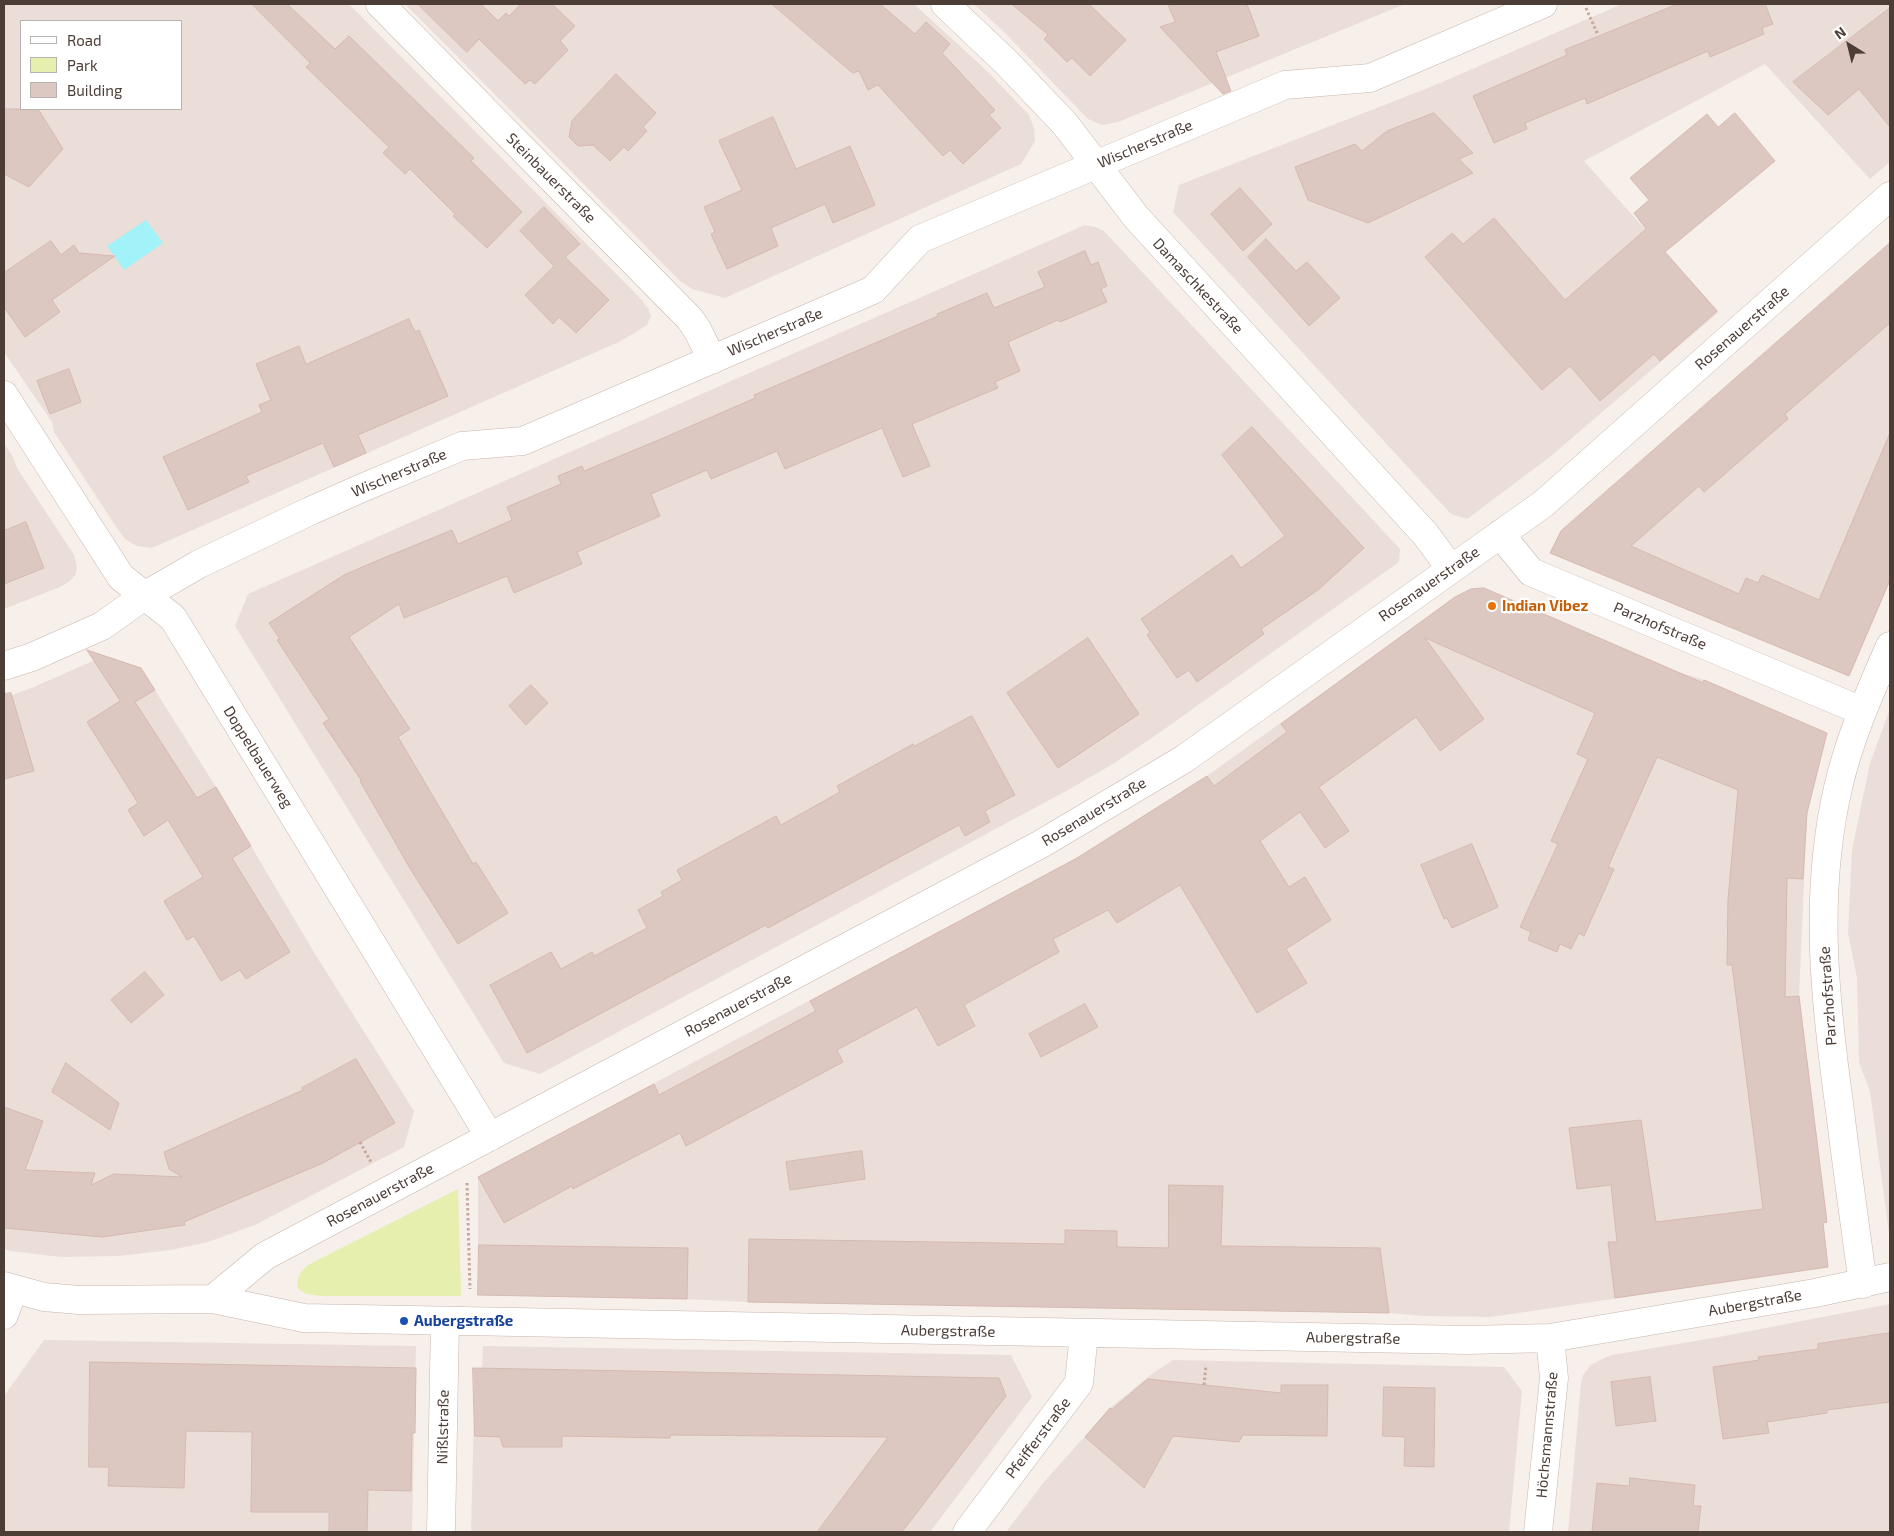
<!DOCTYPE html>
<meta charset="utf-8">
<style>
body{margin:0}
#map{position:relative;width:1894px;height:1536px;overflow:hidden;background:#f7efea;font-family:"Exo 2",sans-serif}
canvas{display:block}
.frame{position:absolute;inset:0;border:5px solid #4c3d37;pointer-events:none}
.legend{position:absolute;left:20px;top:20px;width:162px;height:90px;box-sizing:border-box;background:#fff;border:1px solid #b7b1af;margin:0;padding:6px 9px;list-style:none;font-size:15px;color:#4c3d37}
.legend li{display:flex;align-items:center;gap:10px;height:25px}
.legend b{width:25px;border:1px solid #b7b1af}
.north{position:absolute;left:1824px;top:20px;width:50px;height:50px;-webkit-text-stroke:4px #fff;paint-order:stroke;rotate:324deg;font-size:14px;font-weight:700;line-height:20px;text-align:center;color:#4c3d37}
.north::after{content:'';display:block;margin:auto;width:18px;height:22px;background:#4c3d37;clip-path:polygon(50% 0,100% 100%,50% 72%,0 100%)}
</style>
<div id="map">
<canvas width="1894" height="1536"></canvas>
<div class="frame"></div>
<ul class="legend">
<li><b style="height:6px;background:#fff"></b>Road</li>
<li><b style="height:14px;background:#e7efaf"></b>Park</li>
<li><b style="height:14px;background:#ddc8c1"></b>Building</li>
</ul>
<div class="north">N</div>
</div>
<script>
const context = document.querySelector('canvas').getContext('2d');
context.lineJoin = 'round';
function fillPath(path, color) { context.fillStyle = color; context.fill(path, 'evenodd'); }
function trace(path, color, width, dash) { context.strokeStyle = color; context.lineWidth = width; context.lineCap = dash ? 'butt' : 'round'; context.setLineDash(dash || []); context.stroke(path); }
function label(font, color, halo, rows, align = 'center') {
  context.font = font + ' "Exo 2",sans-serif'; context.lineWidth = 4.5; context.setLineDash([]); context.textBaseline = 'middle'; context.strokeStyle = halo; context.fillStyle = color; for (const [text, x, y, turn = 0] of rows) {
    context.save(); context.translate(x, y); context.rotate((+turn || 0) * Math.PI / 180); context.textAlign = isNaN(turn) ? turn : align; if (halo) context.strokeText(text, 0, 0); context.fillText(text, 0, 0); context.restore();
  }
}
fillPath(new Path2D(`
 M 4,4 L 349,4 L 638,296 L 648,308 L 651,316 L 647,325 L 621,341 L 152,548 L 137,546 L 126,540 L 119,531 L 54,432 L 52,422 L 4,352 ZM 21,21 L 181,21 L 181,109 L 21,109 Z
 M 405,4 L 914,4 L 987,71 L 1029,115 L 1034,128 L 1035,141 L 1021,164 L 725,298 L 692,289 L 679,280 Z
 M 974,4 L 1405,4 L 1118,122 L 1102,125 L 1088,119 L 1007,35 Z
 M 1622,4 L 1890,4 L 1890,162 L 1870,179 L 1765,64 L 1584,161 L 1719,312 L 1551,456 L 1467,519 L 1451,514 L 1173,212 L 1179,185 L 1433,86 Z
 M 1085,225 L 1095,227 L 1104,231 L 1400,549 L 1399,562 L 1159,733 L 1113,764 L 1068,790 L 540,1074 L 504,1063 L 235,626 L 248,594 Z
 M 1890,243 L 1890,580 L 1849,676 L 1550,553 L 1561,531 Z
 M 4,443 L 13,457 L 17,468 L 74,555 L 77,566 L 76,574 L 70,581 L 60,587 L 4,609 Z
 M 1484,588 L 1672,670 L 1705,680 L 1827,733 L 1807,813 L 1799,996 L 1827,1222 L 1823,1223 L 1828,1267 L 1491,1317 L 1424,1316 L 1389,1313 L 748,1302 L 687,1299 L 478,1295 L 478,1177 L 1077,858 L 1207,776 L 1455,597 L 1471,589 Z
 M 104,656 L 141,668 L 216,787 L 315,954 L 414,1111 L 404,1147 L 255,1225 L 208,1242 L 171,1250 L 119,1256 L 61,1257 L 10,1251 L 4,1249 L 4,698 L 34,687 Z
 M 1890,709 L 1890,1241 L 1870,1091 L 1859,1063 L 1857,978 L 1848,933 L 1852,850 L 1870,763 Z
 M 1890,1304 L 1890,1532 L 1568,1532 L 1581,1383 L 1583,1375 L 1591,1365 L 1602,1359 L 1612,1355 L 1719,1337 Z
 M 44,1340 L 416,1346 L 412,1532 L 4,1532 L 4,1396 Z
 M 483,1346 L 1011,1355 L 1032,1397 L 930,1532 L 471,1532 L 475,1373 L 482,1368 Z
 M 1173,1360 L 1504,1367 L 1522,1391 L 1509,1532 L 1006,1532 L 1044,1482 L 1110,1408 L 1153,1373 Z`), '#ebded8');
fillPath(new Path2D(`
 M 458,1189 L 461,1296 L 322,1296 L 306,1294 L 298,1289 C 296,1278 300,1272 308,1265 Z`), '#e7efaf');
fillPath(new Path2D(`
 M 146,220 L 163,243 L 124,270 L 107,246 Z`), '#a1f2f9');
const building = new Path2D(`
 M 252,4 L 287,4 L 335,49 L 349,36 L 474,158 L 471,161 L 522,212 L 487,248 L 453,216 L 455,214 L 410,169 L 405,174 L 383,153 L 389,147 L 306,67 L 310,63 Z
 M 418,4 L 481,4 L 498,21 L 506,13 L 509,16 L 521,4 L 552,4 L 575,26 L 560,41 L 568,50 L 535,84 L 530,80 L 525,84 L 479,39 L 467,52 Z
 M 772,4 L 880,4 L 915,34 L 926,22 L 950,44 L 942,53 L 995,110 L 989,115 L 1001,128 L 963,164 L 950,150 L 943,156 L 878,85 L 868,90 L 859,71 L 853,73 Z
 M 1012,4 L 1089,4 L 1126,40 L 1090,76 L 1072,58 L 1067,62 L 1044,39 L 1048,35 Z
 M 1168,4 L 1247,4 L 1259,36 L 1216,52 L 1231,91 L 1223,94 L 1160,27 L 1175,22 Z
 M 1678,4 L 1765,4 L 1773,24 L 1762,28 L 1764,34 L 1710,57 L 1708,51 L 1587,104 L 1585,98 L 1525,123 L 1527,129 L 1494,143 L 1473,96 L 1567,55 L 1565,50 Z
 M 1890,8 L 1890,127 L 1859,89 L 1828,115 L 1793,82 Z
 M 616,74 L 656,113 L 643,127 L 647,131 L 628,151 L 624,147 L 610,161 L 593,145 L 578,146 L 569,137 L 572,121 Z
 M 4,109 L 38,109 L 63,149 L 29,187 L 4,174 Z
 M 1434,113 L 1473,153 L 1459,159 L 1473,173 L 1368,223 L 1308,200 L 1295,167 L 1355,144 L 1362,151 L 1387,131 Z
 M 1735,113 L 1775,161 L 1665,252 L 1717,311 L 1660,361 L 1654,354 L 1600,401 L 1570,366 L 1542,390 L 1425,257 L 1452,233 L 1463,244 L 1494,218 L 1565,300 L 1646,229 L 1634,213 L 1649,200 L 1630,178 L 1707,114 L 1718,127 Z
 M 773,117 L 796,169 L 850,146 L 875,205 L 833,223 L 825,204 L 771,228 L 778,246 L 727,269 L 711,234 L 715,232 L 704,207 L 742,190 L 719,141 Z
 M 1240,188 L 1272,224 L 1243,251 L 1211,214 Z
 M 544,207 L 580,244 L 565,257 L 609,300 L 576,333 L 559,317 L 553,324 L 525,295 L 554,266 L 520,231 Z
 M 1266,239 L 1296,271 L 1307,262 L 1340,298 L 1309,326 L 1248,257 Z
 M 51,241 L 61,255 L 74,245 L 79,253 L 115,256 L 52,300 L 60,312 L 25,337 L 4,307 L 4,273 Z
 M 1890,243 L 1890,323 L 1785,414 L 1788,419 L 1704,492 L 1699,486 L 1631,546 L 1739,594 L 1746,578 L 1758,583 L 1762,575 L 1819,600 L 1890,433 L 1890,580 L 1849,676 L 1550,553 L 1561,531 Z
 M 1085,251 L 1091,265 L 1098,262 L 1107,286 L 1101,289 L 1107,302 L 1060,322 L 1058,320 L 1008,342 L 1020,371 L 995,382 L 998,388 L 912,424 L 930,466 L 903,477 L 882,428 L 785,469 L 777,451 L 711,479 L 707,470 L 651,494 L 660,516 L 577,552 L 582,564 L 514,593 L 507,576 L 404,618 L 399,604 L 349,637 L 410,729 L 398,737 L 473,864 L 476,862 L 508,913 L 458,944 L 411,870 L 360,781 L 361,780 L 323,723 L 329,719 L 277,640 L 280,639 L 269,623 L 344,575 L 374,562 L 452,530 L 458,544 L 512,520 L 507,507 L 561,484 L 558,476 L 582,466 L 584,471 L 668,436 L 755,398 L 754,395 L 938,316 L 937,314 L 987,293 L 994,308 L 1045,287 L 1038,272 Z
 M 409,319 L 415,332 L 419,330 L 448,396 L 358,435 L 366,453 L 334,467 L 323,443 L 246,476 L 249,482 L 188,510 L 163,457 L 262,412 L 259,405 L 271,400 L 256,364 L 299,346 L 306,364 Z
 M 69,369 L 81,402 L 50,414 L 37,381 Z
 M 1252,427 L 1364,548 L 1318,590 L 1261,629 L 1264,634 L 1197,682 L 1189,670 L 1177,678 L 1147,635 L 1150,632 L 1141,619 L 1232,555 L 1241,568 L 1285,536 L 1222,455 Z
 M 26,522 L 44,568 L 4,584 L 4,531 Z
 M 1484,588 L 1703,683 L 1704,680 L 1827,733 L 1807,813 L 1803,879 L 1787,878 L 1785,997 L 1799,996 L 1827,1222 L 1823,1223 L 1828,1267 L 1615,1298 L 1608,1242 L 1617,1242 L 1611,1185 L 1577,1189 L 1569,1128 L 1641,1120 L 1656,1222 L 1763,1209 L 1732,965 L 1727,965 L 1728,899 L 1738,790 L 1657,757 L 1608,867 L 1614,869 L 1584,936 L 1579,933 L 1571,949 L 1560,944 L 1557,952 L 1528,940 L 1531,932 L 1520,927 L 1558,844 L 1551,841 L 1588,759 L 1577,754 L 1595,713 L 1425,638 L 1484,719 L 1440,751 L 1416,717 L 1319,787 L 1349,831 L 1325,848 L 1300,812 L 1260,841 L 1289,887 L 1305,877 L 1331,920 L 1286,949 L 1307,983 L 1257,1013 L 1180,885 L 1117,923 L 1108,910 L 1053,939 L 1059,952 L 964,1005 L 975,1026 L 938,1046 L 917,1007 L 837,1050 L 843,1062 L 686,1146 L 680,1133 L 573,1189 L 572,1186 L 504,1223 L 478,1177 L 654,1084 L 659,1095 L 816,1011 L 810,1001 L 1077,858 L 1207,776 L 1214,786 L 1287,732 L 1281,724 L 1455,597 L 1471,589 Z
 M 1088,638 L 1139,714 L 1058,768 L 1007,693 Z
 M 87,650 L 141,668 L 155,690 L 135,702 L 197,798 L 216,787 L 251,846 L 232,858 L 290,952 L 246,979 L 240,970 L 221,981 L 194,936 L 187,940 L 164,901 L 203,877 L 168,820 L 144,836 L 128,810 L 138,803 L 87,722 L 120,701 Z
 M 531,685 L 548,703 L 526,725 L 509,706 Z
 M 11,693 L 34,771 L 4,779 L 4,694 Z
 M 972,716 L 1015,795 L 985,811 L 990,822 L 965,836 L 959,825 L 768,928 L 766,925 L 527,1053 L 490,985 L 551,952 L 561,969 L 592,952 L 594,956 L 647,928 L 638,910 L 663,896 L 661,892 L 682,880 L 677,870 L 776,816 L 781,825 L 840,792 L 837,786 L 913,744 L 914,746 Z
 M 1472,844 L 1498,907 L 1452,928 L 1447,918 L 1444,919 L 1421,865 Z
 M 145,972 L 164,995 L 131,1023 L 111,1000 Z
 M 1085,1004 L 1098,1027 L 1041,1057 L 1029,1034 Z
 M 356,1059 L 395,1123 L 323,1163 L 184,1222 L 185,1225 L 102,1237 L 4,1228 L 4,1107 L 43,1121 L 25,1170 L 95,1173 L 91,1185 L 114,1174 L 182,1177 L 169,1169 L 164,1152 L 303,1090 L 302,1088 Z
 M 66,1063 L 119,1103 L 110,1130 L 52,1092 Z
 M 862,1151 L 865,1179 L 790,1190 L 786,1162 Z
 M 1169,1185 L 1223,1186 L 1221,1246 L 1380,1248 L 1389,1313 L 748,1302 L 749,1239 L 1065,1244 L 1065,1230 L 1117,1231 L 1117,1247 L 1168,1248 Z
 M 479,1245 L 688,1248 L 687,1299 L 478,1295 Z
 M 1890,1333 L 1890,1402 L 1827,1410 L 1827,1413 L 1767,1422 L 1769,1433 L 1723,1439 L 1713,1367 L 1759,1360 L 1758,1357 L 1818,1349 L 1818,1344 Z
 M 90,1362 L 416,1368 L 415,1433 L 412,1433 L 411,1491 L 368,1490 L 367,1532 L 329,1532 L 329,1512 L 251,1512 L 252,1432 L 186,1431 L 184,1488 L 108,1486 L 109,1467 L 89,1467 Z
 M 473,1368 L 999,1378 L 1006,1396 L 902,1532 L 817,1532 L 888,1437 L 670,1435 L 670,1438 L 562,1436 L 562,1447 L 503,1447 L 500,1437 L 475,1436 Z
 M 1650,1377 L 1656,1421 L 1616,1426 L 1611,1382 Z
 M 1148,1379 L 1281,1393 L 1281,1385 L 1328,1385 L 1327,1436 L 1243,1435 L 1239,1442 L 1173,1436 L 1144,1488 L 1085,1437 L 1110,1408 L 1112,1409 Z
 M 1384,1387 L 1435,1388 L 1434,1467 L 1404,1466 L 1405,1437 L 1383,1436 Z
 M 1630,1478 L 1695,1485 L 1693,1506 L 1701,1506 L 1698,1532 L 1592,1532 L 1597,1483 L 1629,1486 Z`);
fillPath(building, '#ddc8c1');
trace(building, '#d5bab0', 1);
const street = new Path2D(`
 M 380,4 L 690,319 L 698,331 L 712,360
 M 945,4 L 1007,63 L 1065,124 L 1136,217 L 1426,535 L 1451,569
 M 4,395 L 121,577 L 173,618 L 490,1137
 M 1500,534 L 1531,572 L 1862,711
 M 4,666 L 32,657 L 102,626 L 144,596 L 199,564 L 310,511 L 362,488 L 462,446 L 523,441 L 873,290 L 920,239 L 1285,85 L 1370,78 L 1543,4
 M 1863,1284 C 1855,1226 1847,1169 1840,1111 C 1825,1003 1813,896 1838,788 C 1849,739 1870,692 1890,646
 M 4,1286 L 44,1297 L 79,1300 L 213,1299 L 304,1318 L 1467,1340 L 1550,1338 L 1815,1293 L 1890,1277
 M 213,1299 L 265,1256 L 1041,844 L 1184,759 L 1543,504 L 1890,196
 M 4,1315 L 13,1290
 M 441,1532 L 445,1321
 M 967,1532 L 1079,1383 L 1084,1333
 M 1538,1532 L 1554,1378 L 1550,1338`);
trace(street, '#c7b6ae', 29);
trace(new Path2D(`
 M 1586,8 L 1598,35
 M 360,1142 L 372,1164
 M 467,1183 L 470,1289
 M 1204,1385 L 1206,1365`), '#c7a89b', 3, [2.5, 2.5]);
trace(street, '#fff', 28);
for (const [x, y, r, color] of [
 [1492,606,5,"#e8710a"],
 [404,1321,5,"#1a4fb4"]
]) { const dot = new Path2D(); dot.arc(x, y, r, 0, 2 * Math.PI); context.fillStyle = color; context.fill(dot); trace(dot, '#fff', 2); }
label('15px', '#4c3d37', '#fff', [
 ["Wischerstraße",1145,144,-23],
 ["Steinbauerstraße",551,178,45],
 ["Damaschkestraße",1198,286,47],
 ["Rosenauerstraße",1742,328,-41],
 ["Wischerstraße",775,332,-23],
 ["Wischerstraße",399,473,-23],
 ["Rosenauerstraße",1429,584,-35],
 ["Parzhofstraße",1660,626,23],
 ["Doppelbauerweg",258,757,58],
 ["Rosenauerstraße",1094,812,-31],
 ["Parzhofstraße",1828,996,-94],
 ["Rosenauerstraße",738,1005,-28],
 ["Rosenauerstraße",380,1195,-28],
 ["Aubergstraße",1755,1303,-10],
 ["Aubergstraße",948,1331,1],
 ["Aubergstraße",1353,1338,1],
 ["Nißlstraße",443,1427,-89],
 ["Höchsmannstraße",1547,1435,-85],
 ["Pfeifferstraße",1038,1438,-53]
]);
label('bold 15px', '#c56008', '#fff', [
 ["Indian Vibez",1502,606]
], 'left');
label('bold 15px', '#164399', '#fff', [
 ["Aubergstraße",414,1321]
], 'left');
</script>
